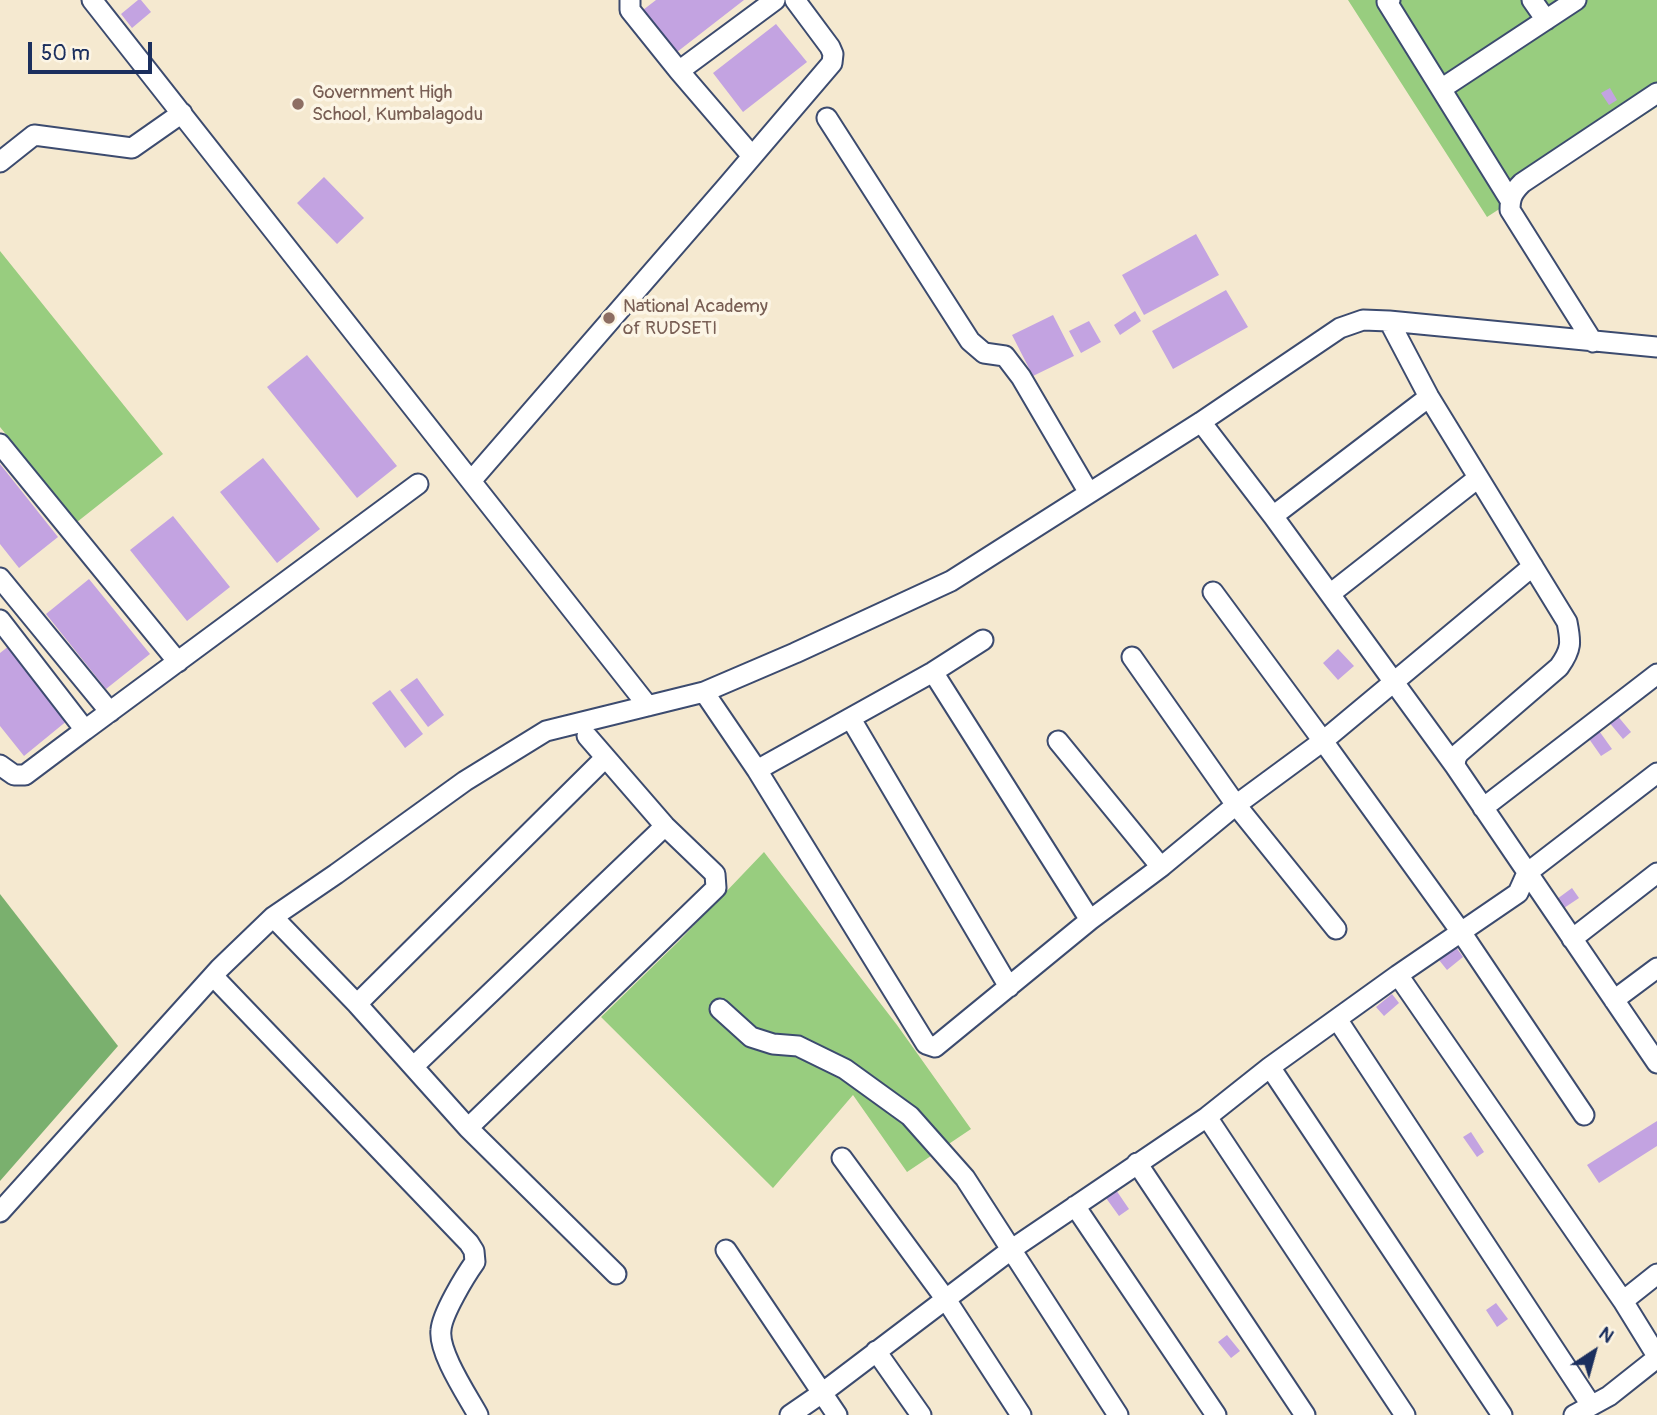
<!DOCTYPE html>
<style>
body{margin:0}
#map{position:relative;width:1657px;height:1415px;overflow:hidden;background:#f5e9d0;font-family:Pangolin,sans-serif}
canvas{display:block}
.north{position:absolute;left:1559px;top:1317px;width:70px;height:70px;-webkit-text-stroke:5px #fcf5e5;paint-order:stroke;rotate:36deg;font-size:19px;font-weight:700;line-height:28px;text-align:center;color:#1b2f5e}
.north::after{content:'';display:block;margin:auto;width:24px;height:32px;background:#1b2f5e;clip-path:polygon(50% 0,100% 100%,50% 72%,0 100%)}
.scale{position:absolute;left:28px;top:42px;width:124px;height:32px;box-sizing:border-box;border:4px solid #1b2f5e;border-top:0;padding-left:9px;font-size:21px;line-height:24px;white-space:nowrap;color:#1b2f5e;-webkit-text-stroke:5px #fcf5e5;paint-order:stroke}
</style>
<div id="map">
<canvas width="1657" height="1415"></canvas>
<div class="north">N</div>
<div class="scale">50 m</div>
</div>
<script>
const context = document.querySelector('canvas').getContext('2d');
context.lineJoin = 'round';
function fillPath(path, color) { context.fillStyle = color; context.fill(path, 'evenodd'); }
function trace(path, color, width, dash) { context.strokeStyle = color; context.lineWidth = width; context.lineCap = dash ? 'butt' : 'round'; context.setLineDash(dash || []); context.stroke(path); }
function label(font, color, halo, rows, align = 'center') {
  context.font = font + ' Pangolin,sans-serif'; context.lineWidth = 7; context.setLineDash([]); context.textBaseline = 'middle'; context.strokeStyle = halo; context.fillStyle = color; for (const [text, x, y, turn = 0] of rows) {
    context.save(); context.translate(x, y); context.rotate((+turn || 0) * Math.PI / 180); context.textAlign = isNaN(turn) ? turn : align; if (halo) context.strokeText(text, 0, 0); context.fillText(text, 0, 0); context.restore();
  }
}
fillPath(new Path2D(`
 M 1348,0 L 1657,0 L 1657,107 L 1487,217 Z
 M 0,251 L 163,454 L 77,522 L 0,427 Z
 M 764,852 L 897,1025 L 971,1129 L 907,1172 L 853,1095 L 773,1188 L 601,1017 L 679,941 Z`), '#98cd7f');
fillPath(new Path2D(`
 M 0,894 L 118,1046 L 0,1181 Z`), '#7ab06e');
fillPath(new Path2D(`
 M 138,0 L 141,0 L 151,12 L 132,28 L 121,14 Z
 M 656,0 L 744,0 L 677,52 L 643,10 Z
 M 776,24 L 807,62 L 743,112 L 713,73 Z
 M 1610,88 L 1617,100 L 1609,105 L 1601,93 Z
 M 324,177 L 364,218 L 337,244 L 297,203 Z
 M 1196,234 L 1219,275 L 1144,315 L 1122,275 Z
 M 1226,290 L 1248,327 L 1173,369 L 1152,331 Z
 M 1135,311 L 1141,321 L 1120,335 L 1114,325 Z
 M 1053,315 L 1074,356 L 1033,376 L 1012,335 Z
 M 1089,321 L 1101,342 L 1081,353 L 1069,331 Z
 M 307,355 L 397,466 L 357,498 L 267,387 Z
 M 263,458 L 320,529 L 277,563 L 220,492 Z
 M 0,464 L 58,537 L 19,568 L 0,544 Z
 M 173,516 L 230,587 L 187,621 L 130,550 Z
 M 89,579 L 150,654 L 106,689 L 46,614 Z
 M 9,646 L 68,720 L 24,756 L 0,726 L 0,653 Z
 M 1338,649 L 1354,666 L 1338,680 L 1323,663 Z
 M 417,678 L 444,715 L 428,727 L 400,690 Z
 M 390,690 L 423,734 L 405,748 L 372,703 Z
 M 1616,714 L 1631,732 L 1623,739 L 1608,721 Z
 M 1597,728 L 1612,749 L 1601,756 L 1587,736 Z
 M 1572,888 L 1579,898 L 1564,908 L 1557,899 Z
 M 1456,947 L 1463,957 L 1447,970 L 1439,960 Z
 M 1392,994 L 1399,1003 L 1384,1016 L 1376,1007 Z
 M 1657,1121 L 1657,1146 L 1599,1183 L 1587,1165 Z
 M 1471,1132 L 1484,1152 L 1477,1157 L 1463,1137 Z
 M 1116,1190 L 1129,1209 L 1119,1216 L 1106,1198 Z
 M 1496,1303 L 1508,1319 L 1497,1327 L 1486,1310 Z
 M 1227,1335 L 1240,1351 L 1231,1358 L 1218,1342 Z`), '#c3a3e1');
const minor = new Path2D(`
 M 92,0 L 648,706
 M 630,0 L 630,10 L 679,71
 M 1390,0 L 1387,2 L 1510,200
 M 1532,0 L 1546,20
 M 1441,89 L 1576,0
 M 827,118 L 970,341 L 984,353 L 1005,356 L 1021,377 L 1089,493
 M 752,156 L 679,71 L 775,0
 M 0,162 L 34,135 L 132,148 L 182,113
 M 1389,321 L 1429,397 L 1567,622 C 1571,642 1572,649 1559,667 L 1459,753 L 1456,758 L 1455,766
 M 1593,342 L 1510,210 C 1510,197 1513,192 1522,183 L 1657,93
 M 1201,422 L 1273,516 L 1455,766 L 1657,1063
 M 0,444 L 178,662
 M 471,481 L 727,186 L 832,63 L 833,54 L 830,47 L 795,0
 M 1273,516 L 1429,397
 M 1533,566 L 1323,741 L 1461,932 L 1584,1115
 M 0,578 L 110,712
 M 1330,594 L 1478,478
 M 0,620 L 85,730 L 25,775 L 14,775 L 0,765
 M 1132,657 L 1236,805 L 1336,929
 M 933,672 L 1090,920
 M 704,692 L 757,770 L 926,1044 L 935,1047 L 1090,920 L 1161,867 L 1236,805 L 1323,741 L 1213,592
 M 851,719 L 1009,987
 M 85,730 L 418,484
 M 1058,741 L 1161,867
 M 757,770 L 933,672 L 983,640
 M 1483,808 L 1657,674
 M 273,917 L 357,1004 L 468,1128 L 716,888 L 715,874 L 665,826 L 587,736
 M 1572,939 L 1657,873
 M 1398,975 L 1623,1301 L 1657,1356
 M 213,976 L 469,1243 L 474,1251 L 475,1262 C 465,1276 442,1314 441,1330 C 438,1352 467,1395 478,1415
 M 1614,1000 L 1657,968
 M 357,1004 L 605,758
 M 720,1009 L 751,1037 L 773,1044 L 798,1046 L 845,1069 L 910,1116 L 965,1178 L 1118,1415
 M 1337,1019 L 1591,1405
 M 414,1066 L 665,826
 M 1270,1067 L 1502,1415
 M 1207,1117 L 1405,1415
 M 468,1128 L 616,1274
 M 842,1158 L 947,1301 L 1021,1415
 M 1137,1163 L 1305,1415
 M 1075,1206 L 1216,1415
 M 0,1212 L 220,968 L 273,917 L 336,874 L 465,781 L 546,731 L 704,692 L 795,653 L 951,581 L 1201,422 L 1340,328 L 1363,320 L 1389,321 L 1657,347
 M 726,1250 L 837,1415
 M 1623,1301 L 1657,1274
 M 876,1351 L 921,1415
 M 790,1415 L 822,1393 L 1012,1249 L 1207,1117 L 1270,1067 L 1398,975 L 1518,893 L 1527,873 L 1657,773
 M 1574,1415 L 1609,1396 L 1657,1358`);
trace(minor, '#3c4b6f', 23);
trace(minor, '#fff', 19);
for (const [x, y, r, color] of [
 [298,104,7,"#8d6e63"],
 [609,318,7,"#8d6e63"]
]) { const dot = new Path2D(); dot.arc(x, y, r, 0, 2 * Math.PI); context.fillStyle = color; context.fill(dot); trace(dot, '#fcf5e5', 2.5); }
label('19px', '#785e54', '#fcf5e5', [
 ["Government High",312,93],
 ["School, Kumbalagodu",312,115],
 ["National Academy",623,307],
 ["of RUDSETI",623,329]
], 'left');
</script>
